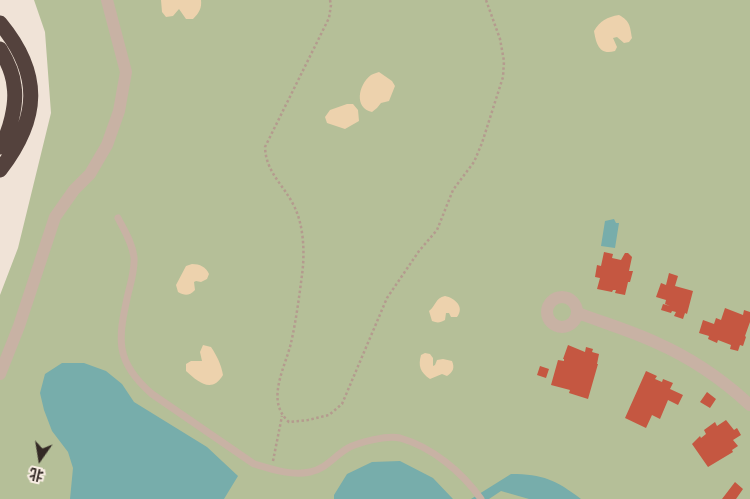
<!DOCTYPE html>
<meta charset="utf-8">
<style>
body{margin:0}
#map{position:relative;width:750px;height:499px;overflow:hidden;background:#f0e3d7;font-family:Rubik,"Noto Sans SC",sans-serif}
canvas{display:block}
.north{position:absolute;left:15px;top:434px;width:50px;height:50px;-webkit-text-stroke:4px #f8ede3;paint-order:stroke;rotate:193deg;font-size:14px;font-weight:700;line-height:20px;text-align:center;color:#332925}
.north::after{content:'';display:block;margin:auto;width:18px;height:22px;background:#332925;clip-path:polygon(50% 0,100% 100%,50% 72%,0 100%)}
</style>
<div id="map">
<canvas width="750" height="499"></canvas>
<div class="north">北</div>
</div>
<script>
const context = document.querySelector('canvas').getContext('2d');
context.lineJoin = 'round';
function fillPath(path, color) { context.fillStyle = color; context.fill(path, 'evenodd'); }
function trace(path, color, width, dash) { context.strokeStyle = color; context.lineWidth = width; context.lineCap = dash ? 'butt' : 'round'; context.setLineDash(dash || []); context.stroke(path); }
fillPath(new Path2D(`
 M 34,0 L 750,0 L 750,499 L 0,499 L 0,295 L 18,248 L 51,113 L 45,32 Z`), '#b5bf98');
fillPath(new Path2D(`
 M 161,0 L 201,0 C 202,8 199,13 193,19 L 186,19 L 179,9 L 173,16 L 166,17 L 162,12 Z
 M 619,15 C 630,21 630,26 632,38 L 629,42 L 624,43 L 617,37 L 613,38 L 617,47 L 615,51 C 599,56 596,43 594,31 C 600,21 607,17 619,15 Z
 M 379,72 L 392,81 L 395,86 L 389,101 L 381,103 L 377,108 L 372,112 C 354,108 358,85 371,75 C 373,74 376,73 379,72 Z
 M 347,104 L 353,104 L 358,110 L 359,121 L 345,129 L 327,123 L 325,117 L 330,110 Z
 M 192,264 C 200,264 206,267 209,274 L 207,279 L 201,282 L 196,281 L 194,282 L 195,290 C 189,296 185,296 178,292 L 176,285 L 186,266 Z
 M 445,296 C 455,298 465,307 457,317 L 451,317 L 449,313 L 446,313 L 445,320 C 440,323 437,323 432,321 L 429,311 C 436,306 435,298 445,296 Z
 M 203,345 L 211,347 C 217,356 221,364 223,375 C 212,394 198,382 186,371 L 186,364 L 191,361 L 202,361 L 200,352 Z
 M 425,353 L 430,354 L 433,358 L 433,366 L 435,365 L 437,360 L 443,359 L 452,361 C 455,368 453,372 447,376 L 442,374 L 430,379 C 420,372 418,366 421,355 Z`), '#edd2ad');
fillPath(new Path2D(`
 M 614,219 L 616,223 L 619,223 L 615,248 L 601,246 L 605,221 Z
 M 62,363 L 84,363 L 106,371 L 122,384 L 134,402 L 207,447 L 238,476 L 224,499 L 70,499 L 73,468 L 68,452 L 52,431 L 44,410 L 40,393 L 45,374 Z
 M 400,461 L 433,478 L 453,499 L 334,499 L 334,495 L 347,474 L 372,462 Z
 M 511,474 C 543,474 556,480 581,499 L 529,499 L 501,491 L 489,499 L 471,499 Z`), '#77adab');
fillPath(new Path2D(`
 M 604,252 L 613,254 L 612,258 L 621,260 L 625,253 L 628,253 L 632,257 L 629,271 L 633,271 L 630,282 L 628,282 L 625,295 L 615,293 L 616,290 L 613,290 L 612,292 L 597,289 L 600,278 L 595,277 L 597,265 L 601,266 Z
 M 669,273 L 678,276 L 675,286 L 693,291 L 687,314 L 685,313 L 683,319 L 674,316 L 676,312 L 672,311 L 671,313 L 661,310 L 663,304 L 670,306 L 665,304 L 666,300 L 656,297 L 661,283 L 666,285 Z
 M 725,308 L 743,315 L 744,310 L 750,312 L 750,322 L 745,336 L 746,337 L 743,346 L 740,345 L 738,351 L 730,349 L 731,345 L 718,340 L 717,343 L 708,339 L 709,336 L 699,333 L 703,320 L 714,324 L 716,318 L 721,320 Z
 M 568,345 L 585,352 L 586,347 L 593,349 L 592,352 L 599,354 L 597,364 L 598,364 L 588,399 L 569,393 L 570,390 L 551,385 L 558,360 L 564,361 L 564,359 L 563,359 Z
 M 540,366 L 549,369 L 546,378 L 537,375 Z
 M 646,371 L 657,376 L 655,379 L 662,382 L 663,379 L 673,383 L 670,389 L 683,395 L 678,405 L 668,400 L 660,419 L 652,415 L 646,428 L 625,418 Z
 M 707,392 L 716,399 L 710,408 L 700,402 Z
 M 726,420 L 734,430 L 737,428 L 741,435 L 733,440 L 738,446 L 732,450 L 733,452 L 708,467 L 692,444 L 700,436 L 701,438 L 706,434 L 704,430 L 715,422 L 717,426 Z
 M 735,482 L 743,489 L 736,499 L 722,499 Z`), '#c55741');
trace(new Path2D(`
 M 330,0 L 331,5 L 329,18 L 265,147 C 266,172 282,183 293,204 C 304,224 305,253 302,275 C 299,298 296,321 291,343 C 285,368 265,401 289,422 L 308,420 L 329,415 L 342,404 L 387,298 L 419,251 L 437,230 L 453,190 L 474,162 L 482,143 L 503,77 L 504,61 L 500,39 L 486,0
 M 273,461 L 282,416`), '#b49b8e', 2.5, [2.5, 2.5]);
trace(new Path2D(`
 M 118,218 C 124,230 132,242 134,257 C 135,269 131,282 128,294 C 118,339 114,361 152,394 L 254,464 C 271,469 291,476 310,472 C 326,469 334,456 348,448 C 359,442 388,435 400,438 C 432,447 462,472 481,499`), '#c8b2a4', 7);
trace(new Path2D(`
 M547 312a15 15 0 1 1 30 0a15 15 0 1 1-30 0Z
 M 578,313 C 604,323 632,331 657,343 C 691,358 723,380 750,405
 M 0,374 L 19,326 L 55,217 L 74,190 L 90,174 L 107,145 L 119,111 L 126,72 L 107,0`), '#c8b2a4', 12);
trace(new Path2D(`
 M 0,23 C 42,74 40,118 0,170
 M 0,49 C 6,59 13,74 14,86 C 17,103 10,133 0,147`), '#54423d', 15);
</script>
